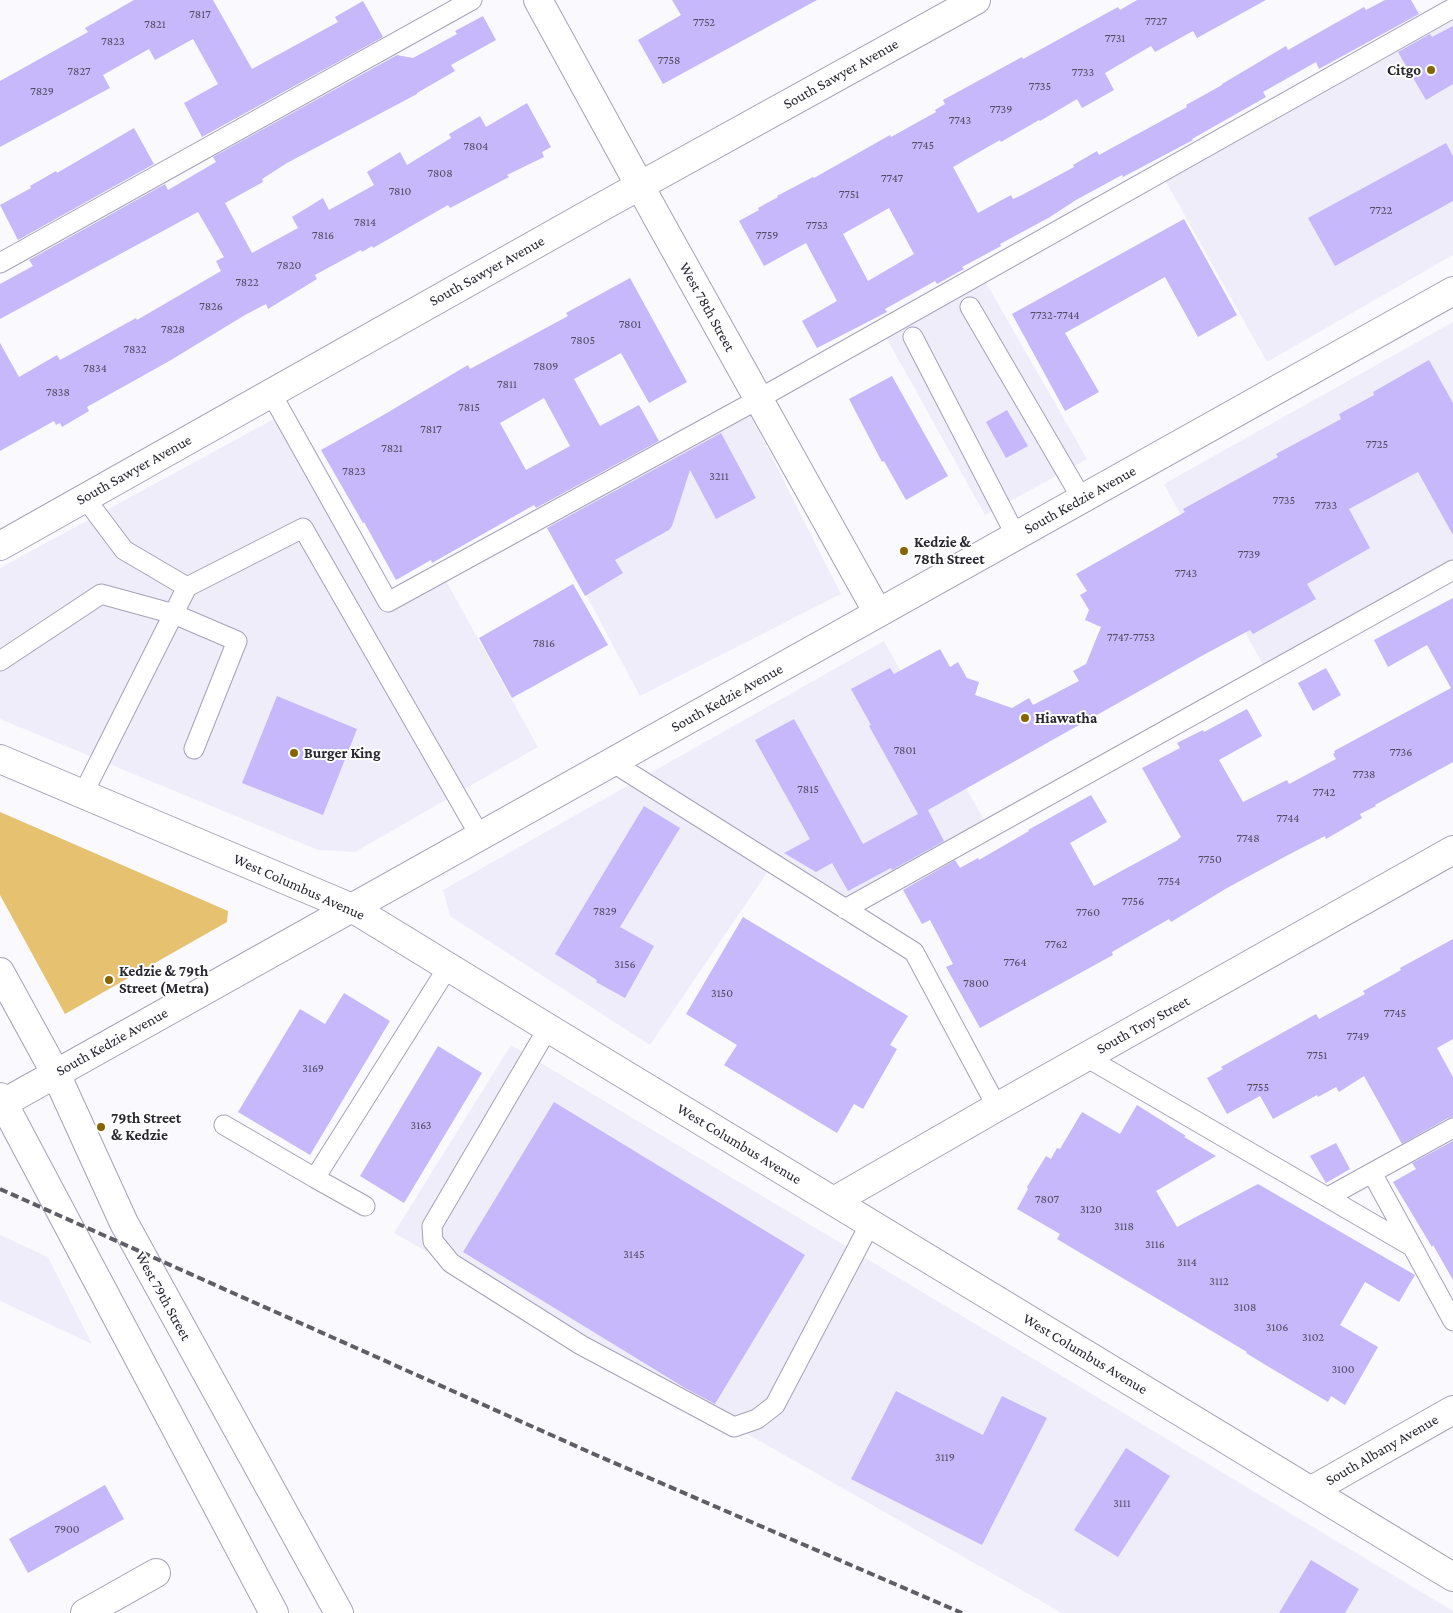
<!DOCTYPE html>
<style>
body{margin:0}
canvas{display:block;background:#faf9fe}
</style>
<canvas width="1453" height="1613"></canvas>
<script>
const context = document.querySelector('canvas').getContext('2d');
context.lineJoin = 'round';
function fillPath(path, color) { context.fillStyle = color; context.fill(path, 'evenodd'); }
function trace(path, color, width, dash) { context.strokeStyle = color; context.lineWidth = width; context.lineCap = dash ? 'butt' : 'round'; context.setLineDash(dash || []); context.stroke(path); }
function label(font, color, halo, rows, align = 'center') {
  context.font = font + ' "Crimson Pro",serif'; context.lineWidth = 4; context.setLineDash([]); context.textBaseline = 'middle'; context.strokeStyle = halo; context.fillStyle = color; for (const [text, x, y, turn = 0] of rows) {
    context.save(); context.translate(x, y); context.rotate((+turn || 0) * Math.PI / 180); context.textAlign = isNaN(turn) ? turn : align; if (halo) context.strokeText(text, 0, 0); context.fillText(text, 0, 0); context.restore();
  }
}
fillPath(new Path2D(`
 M 1453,8 L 1453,255 L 1267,362 L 1161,173 Z
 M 981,274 L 1087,459 L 985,515 L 882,330 Z
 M 1453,322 L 1453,570 L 1268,674 L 1164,484 Z
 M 746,406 L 841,594 L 640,696 L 544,516 Z
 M 283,414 L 387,601 L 441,572 L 538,747 L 355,852 L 318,850 L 0,719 L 0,568 Z
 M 884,641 L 989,829 L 845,909 L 773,864 L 650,1045 L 450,916 L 443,890 Z
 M 511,1045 L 1453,1611 L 1453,1613 L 1062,1613 L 394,1233 Z
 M 0,1235 L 48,1257 L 92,1344 L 0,1301 Z`), '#f0edfa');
fillPath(new Path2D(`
 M 0,812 L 228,911 L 227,922 L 65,1014 L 0,895 Z`), '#e6c170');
fillPath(new Path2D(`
 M 134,0 L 213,0 L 252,69 L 338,22 L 335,17 L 363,1 L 383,37 L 202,137 L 184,103 L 218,84 L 193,39 L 155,60 L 149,49 L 103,75 L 110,88 L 0,147 L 0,81 L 88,32 L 85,28 Z
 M 672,0 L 817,0 L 663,84 L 638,40 L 681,15 Z
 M 1137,0 L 1266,0 L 1197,38 L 1193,31 L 1155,52 L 1151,46 L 1105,73 L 1114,90 L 1082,108 L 1077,99 L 1040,121 L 1039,120 L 1001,142 L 1000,140 L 953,167 L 978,213 L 1011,195 L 1013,199 L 1022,195 L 1074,167 L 1073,165 L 1097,151 L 1099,155 L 1187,107 L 1186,105 L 1222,85 L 1222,84 L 1286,46 L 1288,50 L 1364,7 L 1366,10 L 1385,0 L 1411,0 L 1419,14 L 1319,69 L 1316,62 L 1263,92 L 1266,97 L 1192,139 L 1193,140 L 1123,177 L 1122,175 L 1076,200 L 1050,217 L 1000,244 L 1001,246 L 962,267 L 964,269 L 937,284 L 935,281 L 885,309 L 887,312 L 817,348 L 802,321 L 837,301 L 806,243 L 764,266 L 739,221 L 759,210 L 758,208 L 778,197 L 777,196 L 813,177 L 814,178 L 890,135 L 891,137 L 936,112 L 935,110 L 945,104 L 943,100 L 1022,57 L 1023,59 L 1118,7 L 1120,10 ZM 889,208 L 914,254 L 868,281 L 843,234 Z
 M 483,16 L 496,40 L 451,65 L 455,71 L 417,93 L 417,94 L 287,163 L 262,179 L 263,182 L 225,203 L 252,253 L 298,228 L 292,217 L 323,198 L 329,210 L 374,185 L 367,172 L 400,152 L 407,165 L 451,138 L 449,134 L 480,116 L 486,127 L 527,103 L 551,147 L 542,152 L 544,157 L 507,175 L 509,177 L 450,208 L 448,205 L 373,248 L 372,246 L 362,252 L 361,250 L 315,275 L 317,279 L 268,309 L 266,304 L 245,315 L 171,360 L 87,407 L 89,411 L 62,427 L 60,423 L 56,425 L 54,421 L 0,451 L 0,343 L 19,377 L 57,355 L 60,360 L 136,318 L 137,320 L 221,271 L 216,261 L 224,257 L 198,212 L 0,319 L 0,284 L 33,266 L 29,260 L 165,184 L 168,190 L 216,162 L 213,157 L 397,55 L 413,58 L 457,34 L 455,31 Z
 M 1453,26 L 1453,84 L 1426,100 L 1398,52 L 1430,34 L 1432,37 Z
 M 134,128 L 154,164 L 18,240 L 0,205 L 31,188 L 30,186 L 56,171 L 57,173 Z
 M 1446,143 L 1453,156 L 1453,201 L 1335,266 L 1308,218 Z
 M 1184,219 L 1237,315 L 1198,337 L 1165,277 L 1065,333 L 1099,392 L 1065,411 L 1012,314 Z
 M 630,278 L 687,382 L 649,403 L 621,353 L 574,379 L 600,426 L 639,405 L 659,441 L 536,508 L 534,505 L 432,563 L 431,560 L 396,580 L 364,522 L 363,523 L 321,450 L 380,417 L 468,365 L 470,369 L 568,316 L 566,313 ZM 544,398 L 570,446 L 526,470 L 500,423 Z
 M 1429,360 L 1453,403 L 1453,535 L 1418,472 L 1349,509 L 1370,548 L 1307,584 L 1316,599 L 1253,634 L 1250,630 L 1207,653 L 928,810 L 944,841 L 892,870 L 891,868 L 848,891 L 832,863 L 816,872 L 784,853 L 810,839 L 755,740 L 794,719 L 863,844 L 918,814 L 869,726 L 871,725 L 851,689 L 890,668 L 894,674 L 940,649 L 950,667 L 958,662 L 967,678 L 979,682 L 975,695 L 1012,708 L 1029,698 L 1033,705 L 1079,681 L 1073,671 L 1086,664 L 1101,627 L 1085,620 L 1089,610 L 1080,595 L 1087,591 L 1076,574 L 1185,512 L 1183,509 L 1278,457 L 1276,454 L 1341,419 L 1339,414 L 1374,395 L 1373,392 Z
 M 892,376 L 948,476 L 906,500 L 884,461 L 882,462 L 849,399 Z
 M 1007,410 L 1028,446 L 1006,458 L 986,422 Z
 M 721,433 L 756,498 L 716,519 L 690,470 L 672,526 L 669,530 L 615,560 L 623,573 L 585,596 L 547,528 Z
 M 573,584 L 608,645 L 512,698 L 479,638 Z
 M 1453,598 L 1453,762 L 1375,805 L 1376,806 L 1360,814 L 1362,818 L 1326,839 L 1325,836 L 1288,855 L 1227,888 L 1171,922 L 1169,919 L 1112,952 L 1113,955 L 980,1028 L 946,967 L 953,964 L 930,920 L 922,924 L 903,890 L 955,860 L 960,868 L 978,858 L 979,860 L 1029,831 L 1028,830 L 1091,795 L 1107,822 L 1070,843 L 1094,886 L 1178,840 L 1178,839 L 1181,837 L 1142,768 L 1180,748 L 1177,743 L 1203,730 L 1204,732 L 1247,709 L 1262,736 L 1219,760 L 1243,802 L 1287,780 L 1289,784 L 1336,759 L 1333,754 L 1335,753 L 1334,751 L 1451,688 L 1427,645 L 1388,667 L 1374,640 Z
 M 1326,668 L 1341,695 L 1313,711 L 1298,683 Z
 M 277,696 L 357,729 L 323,815 L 242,783 Z
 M 644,806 L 680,828 L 620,927 L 654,946 L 625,998 L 596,982 L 597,980 L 555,954 Z
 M 743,917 L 908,1016 L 890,1045 L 897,1049 L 863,1109 L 854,1104 L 837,1133 L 724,1065 L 737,1045 L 686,1014 Z
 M 1453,939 L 1453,1039 L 1437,1048 L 1453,1077 L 1453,1117 L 1448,1118 L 1402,1144 L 1364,1076 L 1339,1092 L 1336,1087 L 1318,1097 L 1317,1095 L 1273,1119 L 1260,1096 L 1227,1114 L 1207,1078 L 1223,1069 L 1221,1067 L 1316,1014 L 1319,1019 L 1365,994 L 1363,991 L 1401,970 L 1400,968 Z
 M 344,993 L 390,1021 L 310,1155 L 238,1112 L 300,1009 L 325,1024 Z
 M 438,1046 L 482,1073 L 404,1203 L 360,1176 Z
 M 554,1102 L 805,1255 L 715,1404 L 685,1388 L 463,1252 Z
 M 1137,1105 L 1186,1136 L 1184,1137 L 1216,1156 L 1156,1191 L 1177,1227 L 1258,1184 L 1415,1275 L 1399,1302 L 1365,1282 L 1340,1325 L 1378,1347 L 1345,1405 L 1331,1396 L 1328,1402 L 1274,1370 L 1246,1353 L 1247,1352 L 1057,1239 L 1060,1234 L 1017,1209 L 1028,1189 L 1027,1187 L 1046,1156 L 1051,1159 L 1057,1148 L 1060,1149 L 1082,1112 L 1120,1134 Z
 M 1453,1141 L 1453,1280 L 1433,1245 L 1432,1247 L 1393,1182 L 1416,1169 L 1412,1163 Z
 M 1336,1143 L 1350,1169 L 1326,1183 L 1310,1156 Z
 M 896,1391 L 983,1435 L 1002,1396 L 1047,1418 L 982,1545 L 851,1479 Z
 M 1126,1448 L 1170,1476 L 1118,1557 L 1074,1530 Z
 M 105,1485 L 124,1519 L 28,1573 L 9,1539 Z
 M 1311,1560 L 1359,1589 L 1345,1613 L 1279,1613 Z`), '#c6b8fa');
const lane = new Path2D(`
 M 0,263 L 472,0
 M 970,307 L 1082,499
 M 913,337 L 1016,536
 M 271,393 L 388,602 L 746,406 L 1453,8
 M 187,587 L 303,528 L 480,836
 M 0,661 L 101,594 L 174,614 L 237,641 L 194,749
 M 612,762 L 914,952 L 997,1107
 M 83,794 L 187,587 L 124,550 L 85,498
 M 845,909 L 1453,570
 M 548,1028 L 432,1226 L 433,1241 L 451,1263 L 581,1345 L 734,1427 L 757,1419 L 775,1405 L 870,1224
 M 1086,1057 L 1411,1246
 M 224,1125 L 315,1178 L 448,967
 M 1372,1173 L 1453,1321
 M 315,1178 L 365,1206
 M 1328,1197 L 1453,1128`);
const street = new Path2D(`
 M 538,0 L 657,217 L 878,613
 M 0,546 L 605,205 L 976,0
 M 834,1201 L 997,1107 L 1453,850
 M 1312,1490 L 1453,1410
 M 85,1613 L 156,1573`);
const secondary = new Path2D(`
 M 0,759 L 352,908 L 548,1028 L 1453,1577
 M 0,972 L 56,1074 L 124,1223 L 339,1613
 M 0,1097 L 274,1613
 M 0,1105 L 1453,291`);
trace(lane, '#a5a1b7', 21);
trace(street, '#a5a1b7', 30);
trace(secondary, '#a5a1b7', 30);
trace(lane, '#fff', 19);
trace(street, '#fff', 28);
trace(secondary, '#fff', 28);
trace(new Path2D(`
 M 0,1189 L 596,1455 L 962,1613`), '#5f5d65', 4, [8, 4]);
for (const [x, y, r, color] of [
 [1431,70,5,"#866400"],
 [904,551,5,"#866400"],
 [1025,718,5,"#866400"],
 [294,753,5,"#866400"],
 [109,980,5,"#866400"],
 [101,1127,5,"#866400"]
]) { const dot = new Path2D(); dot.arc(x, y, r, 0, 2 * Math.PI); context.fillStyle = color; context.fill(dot); trace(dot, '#fff', 2); }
label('12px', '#504b62', null, [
 ["7817",200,14],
 ["7727",1156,21],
 ["7752",704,22],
 ["7821",155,24],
 ["7731",1115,38],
 ["7823",113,41],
 ["7758",669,60],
 ["7827",79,71],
 ["7733",1083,72],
 ["7735",1040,86],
 ["7829",42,91],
 ["7739",1001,109],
 ["7743",960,120],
 ["7745",923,145],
 ["7804",476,146],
 ["7808",440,173],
 ["7747",892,178],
 ["7810",400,191],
 ["7751",849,194],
 ["7722",1381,210],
 ["7814",365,222],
 ["7753",817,225],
 ["7816",323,235],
 ["7759",767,235],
 ["7820",289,265],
 ["7822",247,282],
 ["7826",211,306],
 ["7732-7744",1055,315],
 ["7801",630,324],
 ["7828",173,329],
 ["7805",583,340],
 ["7832",135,349],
 ["7809",546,366],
 ["7834",95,368],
 ["7811",507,384],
 ["7838",58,392],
 ["7815",469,407],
 ["7817",431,429],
 ["7725",1377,444],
 ["7821",392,448],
 ["7823",354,471],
 ["3211",719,476],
 ["7735",1284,500],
 ["7733",1326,505],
 ["7739",1249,554],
 ["7743",1186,573],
 ["7747-7753",1131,637],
 ["7816",544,643],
 ["7801",905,750],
 ["7736",1401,752],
 ["7738",1364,774],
 ["7815",808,789],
 ["7742",1324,792],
 ["7744",1288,818],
 ["7748",1248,838],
 ["7750",1210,859],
 ["7754",1169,881],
 ["7756",1133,901],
 ["7829",605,911],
 ["7760",1088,912],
 ["7762",1056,944],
 ["7764",1015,962],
 ["3156",625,964],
 ["7800",976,983],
 ["3150",722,993],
 ["7745",1395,1013],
 ["7749",1358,1036],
 ["7751",1317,1055],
 ["3169",313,1068],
 ["7755",1258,1087],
 ["3163",421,1125],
 ["7807",1047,1199],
 ["3120",1091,1209],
 ["3118",1124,1226],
 ["3116",1155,1244],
 ["3145",634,1254],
 ["3114",1187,1262],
 ["3112",1219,1281],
 ["3108",1245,1307],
 ["3106",1277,1327],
 ["3102",1313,1337],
 ["3100",1343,1369],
 ["3119",945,1457],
 ["3111",1122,1503],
 ["7900",67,1529]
]);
label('bold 15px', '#292730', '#fff', [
 ["Citgo",1421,70,"right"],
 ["Kedzie &",914,542],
 ["78th Street",914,559],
 ["Hiawatha",1035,718],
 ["Burger King",304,753],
 ["Kedzie & 79th",119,971],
 ["Street (Metra)",119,988],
 ["79th Street",111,1118],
 ["& Kedzie",111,1135]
], 'left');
label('15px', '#292730', '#fff', [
 ["South Sawyer Avenue",841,74,-29],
 ["South Sawyer Avenue",487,271,-29],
 ["West 78th Street",707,307,61],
 ["South Sawyer Avenue",134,470,-29],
 ["South Kedzie Avenue",1080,500,-29],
 ["South Kedzie Avenue",727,698,-29],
 ["West Columbus Avenue",299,887,24],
 ["South Troy Street",1143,1025,-29],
 ["South Kedzie Avenue",112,1042,-29],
 ["West Columbus Avenue",739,1144,31],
 ["West 79th Street",163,1296,61],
 ["West Columbus Avenue",1085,1354,31],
 ["South Albany Avenue",1382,1450,-30]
]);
</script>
